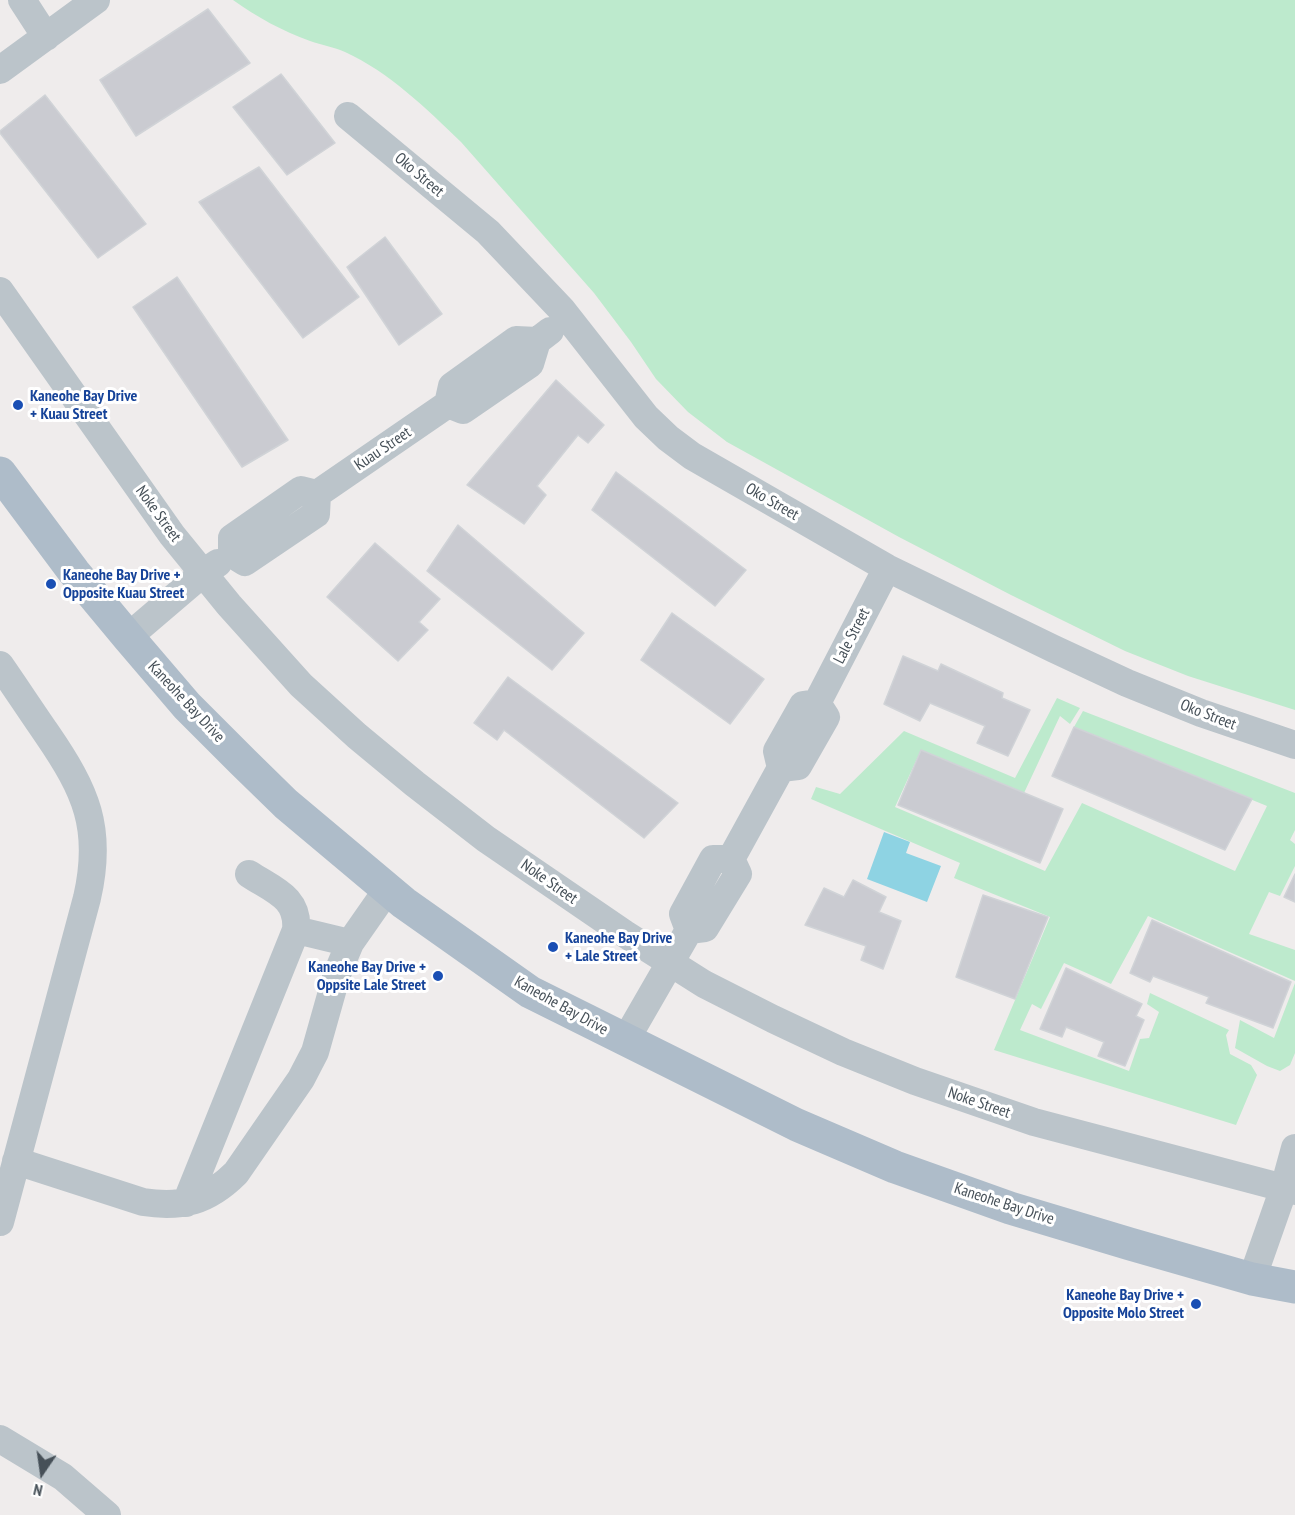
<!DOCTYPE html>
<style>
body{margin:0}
#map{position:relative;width:1295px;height:1515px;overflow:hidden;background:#efecec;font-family:"PT Sans Narrow",sans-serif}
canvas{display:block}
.north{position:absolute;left:12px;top:1443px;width:60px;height:60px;-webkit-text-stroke:4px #fff;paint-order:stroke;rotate:193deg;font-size:16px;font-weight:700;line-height:24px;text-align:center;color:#465058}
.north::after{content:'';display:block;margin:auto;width:21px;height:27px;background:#465058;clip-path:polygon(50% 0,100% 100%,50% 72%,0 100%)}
</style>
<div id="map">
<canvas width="1295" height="1515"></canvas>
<div class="north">N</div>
</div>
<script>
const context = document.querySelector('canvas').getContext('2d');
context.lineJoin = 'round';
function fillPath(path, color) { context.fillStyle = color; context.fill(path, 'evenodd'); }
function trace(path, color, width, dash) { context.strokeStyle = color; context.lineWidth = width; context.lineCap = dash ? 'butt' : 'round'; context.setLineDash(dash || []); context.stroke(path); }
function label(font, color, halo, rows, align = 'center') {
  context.font = font + ' "PT Sans Narrow",sans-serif'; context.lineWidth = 6; context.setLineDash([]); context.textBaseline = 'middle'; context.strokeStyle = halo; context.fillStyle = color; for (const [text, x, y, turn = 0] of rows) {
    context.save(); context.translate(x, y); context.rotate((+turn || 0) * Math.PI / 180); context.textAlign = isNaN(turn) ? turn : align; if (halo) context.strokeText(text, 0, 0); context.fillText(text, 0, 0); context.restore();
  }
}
fillPath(new Path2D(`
 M 233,0 L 1295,0 L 1295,710 L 1188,676 L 1125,651 L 1011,595 L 899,537 L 727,442 L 688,412 L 656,379 L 631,342 L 594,293 L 461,142 C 427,109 389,72 345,52 C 334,47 322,45 310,41 C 282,31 257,17 233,0 Z
 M 1057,698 L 1080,708 L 1070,724 L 1060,716 L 1024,793 L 921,750 L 895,807 L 1045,871 L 1082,803 L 1235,871 L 1267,806 L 1074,727 L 1083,711 L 1295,793 L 1295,830 L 1290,840 L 1295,844 L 1295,866 L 1280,896 L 1269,892 L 1249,934 L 1295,950 L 1295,981 L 1148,916 L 1111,984 L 1064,963 L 1041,1009 L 1032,1004 L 1020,1030 L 1129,1071 L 1140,1039 L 1149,1038 L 1159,1012 L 1147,1004 L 1150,993 L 1229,1030 L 1226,1035 L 1230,1054 L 1251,1065 L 1257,1075 L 1236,1125 L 994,1050 L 1050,917 L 954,878 L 960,863 L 811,799 L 816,787 L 840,794 L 904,731 L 1015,778 Z
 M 1295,983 L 1295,1053 L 1290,1065 L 1280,1071 L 1267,1066 L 1235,1048 L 1240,1020 L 1274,1038 Z`), '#bdeacd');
fillPath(new Path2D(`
 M 884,832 L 910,842 L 906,853 L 941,866 L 927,902 L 867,879 Z`), '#8ed3e3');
const building = new Path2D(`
 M 208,9 L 250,63 L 136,136 L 100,80 Z
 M 281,74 L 335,143 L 287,175 L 233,107 Z
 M 45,95 L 146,224 L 98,258 L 0,133 L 0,131 Z
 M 259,167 L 359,297 L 303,338 L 199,202 Z
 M 385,237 L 442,314 L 399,345 L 347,267 Z
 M 177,277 L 288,440 L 242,467 L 133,307 Z
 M 556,380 L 604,425 L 588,443 L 578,435 L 537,486 L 546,495 L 524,524 L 467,485 Z
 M 616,472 L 746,570 L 715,606 L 592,510 Z
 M 458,525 L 584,633 L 552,670 L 427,571 Z
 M 375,543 L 440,599 L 419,622 L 428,630 L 398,661 L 327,597 Z
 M 672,613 L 764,679 L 730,724 L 641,660 Z
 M 903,656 L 938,671 L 941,664 L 1003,693 L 1002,698 L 1030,710 L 1008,756 L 977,743 L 985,726 L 930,703 L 920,721 L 884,704 Z
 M 508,677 L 678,803 L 644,838 L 504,730 L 497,740 L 474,723 Z
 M 1074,727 L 1252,799 L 1225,850 L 1052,776 Z
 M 921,750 L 1063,809 L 1040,863 L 898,805 Z
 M 1295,874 L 1295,902 L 1284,897 Z
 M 853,880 L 886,897 L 879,912 L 901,921 L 883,969 L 861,960 L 866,946 L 805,925 L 824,888 L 844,897 Z
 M 983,895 L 1048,917 L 1015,999 L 956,977 Z
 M 1152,920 L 1291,982 L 1273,1028 L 1206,1003 L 1209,997 L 1153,976 L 1150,982 L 1130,973 Z
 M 1066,968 L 1142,1004 L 1136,1016 L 1144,1020 L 1125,1066 L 1098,1056 L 1104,1042 L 1066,1027 L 1062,1037 L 1040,1029 Z`);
fillPath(building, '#cacbd1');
trace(building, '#d0d3d7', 1.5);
trace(new Path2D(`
 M 22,0 L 46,37
 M 0,70 L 96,0
 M 348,116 L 488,232 L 562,310 L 646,417 L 668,438 L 692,456 L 887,568 L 1054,649 L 1127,683 L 1201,713 L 1295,745
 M 0,291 L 172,535 L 229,605 L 301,685 L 357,736 L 415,784 L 486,839 L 625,934 L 704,984 L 773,1019 L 843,1052 L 915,1081 L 1034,1122 L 1295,1191
 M 448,404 L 463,410 L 530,364 L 537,341 L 550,331
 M 232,554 L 232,538 L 301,490 L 317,494 L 448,404 L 452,386 L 516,340 L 537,341
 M 232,554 L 245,562 L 316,514 L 317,494
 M 128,637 L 203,573 L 218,563
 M 0,665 C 16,688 31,711 47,734 C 86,791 103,828 87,898 L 0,1222
 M 817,703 L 887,568
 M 781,768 L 798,766 L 826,717 L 817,703
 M 731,859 L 781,768 L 777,751 L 803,705 L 817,703
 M 296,930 L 350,943
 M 689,930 L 705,928 L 738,874 L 731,859
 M 625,1041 L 689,930 L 683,914 L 713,859 L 731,859
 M 16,1161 L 143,1202 C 182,1208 208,1201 236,1173 L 301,1079 L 315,1052 L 337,974 L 350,943 L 387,890
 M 186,1203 L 296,930 C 299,897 273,890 249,874
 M 1252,1279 L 1284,1188 L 1295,1148
 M 0,1439 L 63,1477 L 107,1515`), '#bbc4ca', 28);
trace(new Path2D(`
 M 0,473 L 74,572 L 128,637 L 187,706 L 243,762 L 286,804 L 404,903 L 530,992 L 797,1125 L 895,1167 L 1010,1208 L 1130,1244 L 1252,1279 L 1295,1287`), '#aebcc9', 33);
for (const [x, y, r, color] of [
 [18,405,6,"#1a4fb4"],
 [51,584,6,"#1a4fb4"],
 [553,947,6,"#1a4fb4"],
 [438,976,6,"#1a4fb4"],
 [1196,1304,6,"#1a4fb4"]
]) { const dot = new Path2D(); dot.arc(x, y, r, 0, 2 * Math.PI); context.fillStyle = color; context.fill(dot); trace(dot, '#fff', 2); }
label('16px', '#465058', '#fff', [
 ["Oko Street",419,175,40],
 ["Kuau Street",383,449,-34],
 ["Oko Street",772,502,30],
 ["Noke Street",158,514,54],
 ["Lale Street",852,636,-63],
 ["Kaneohe Bay Drive",186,702,47],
 ["Oko Street",1208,715,21],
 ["Noke Street",549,882,35],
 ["Kaneohe Bay Drive",561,1006,29],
 ["Noke Street",979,1103,19],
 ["Kaneohe Bay Drive",1004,1204,18]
]);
label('bold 16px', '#164399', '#fff', [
 ["Kaneohe Bay Drive",30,396],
 ["+ Kuau Street",30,414],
 ["Kaneohe Bay Drive +",63,575],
 ["Opposite Kuau Street",63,593],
 ["Kaneohe Bay Drive",565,938],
 ["+ Lale Street",565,956],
 ["Kaneohe Bay Drive +",426,967,"right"],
 ["Oppsite Lale Street",426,985,"right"],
 ["Kaneohe Bay Drive +",1184,1295,"right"],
 ["Opposite Molo Street",1184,1313,"right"]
], 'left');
</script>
